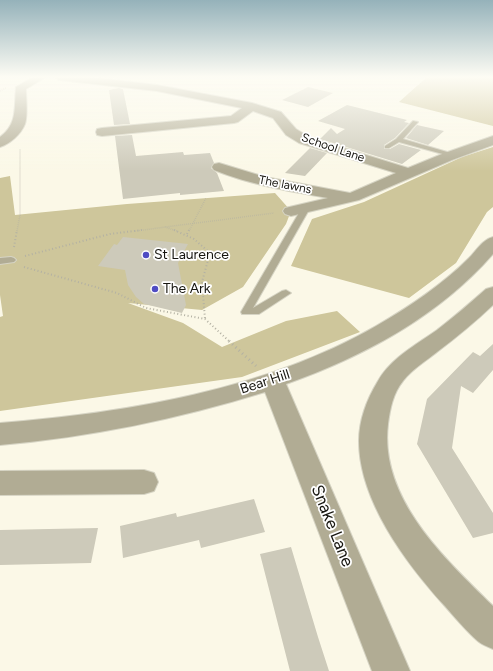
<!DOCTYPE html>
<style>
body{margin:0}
canvas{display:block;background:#fbf8e7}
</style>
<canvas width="493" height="671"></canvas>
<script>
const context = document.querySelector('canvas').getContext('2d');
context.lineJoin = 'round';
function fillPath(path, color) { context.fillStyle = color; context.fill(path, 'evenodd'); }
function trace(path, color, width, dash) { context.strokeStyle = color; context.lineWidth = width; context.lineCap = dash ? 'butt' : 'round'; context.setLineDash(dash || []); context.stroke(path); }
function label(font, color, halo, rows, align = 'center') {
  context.font = font + ' Figtree,sans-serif'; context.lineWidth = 3.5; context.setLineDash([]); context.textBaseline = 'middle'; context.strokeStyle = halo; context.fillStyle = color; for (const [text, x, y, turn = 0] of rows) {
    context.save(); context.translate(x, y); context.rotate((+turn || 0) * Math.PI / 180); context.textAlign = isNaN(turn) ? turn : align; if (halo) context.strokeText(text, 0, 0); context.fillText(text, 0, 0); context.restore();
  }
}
fillPath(new Path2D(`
 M 427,77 L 493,77 L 493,126 L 399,102 Z
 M 493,147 L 493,207 L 487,212 L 456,263 L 409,298 L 291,266 L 312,219 L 364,202 L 462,157 Z
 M 10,176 L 15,215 L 127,204 L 275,193 L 291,211 L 286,224 L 243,287 L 202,310 L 128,303 L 183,323 L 222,347 L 286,321 L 337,311 L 360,332 L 242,377 L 0,411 L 0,317 L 3,316 L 0,295 L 0,178 Z`), '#cec69b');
fillPath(new Path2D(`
 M 308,87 L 333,93 L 308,107 L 282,100 Z
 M 119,88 L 123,89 L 130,124 L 114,125 L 109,90 Z
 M 347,105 L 407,120 L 404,122 L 409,123 L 395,138 L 384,145 L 384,149 L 390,149 L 399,144 L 421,150 L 402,164 L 320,139 L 331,128 L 337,134 L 345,129 L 318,121 Z
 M 417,125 L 444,131 L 428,145 L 406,138 Z
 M 132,135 L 136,156 L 183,152 L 184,155 L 210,153 L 214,163 L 211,168 L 217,173 L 224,191 L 180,195 L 180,193 L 123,199 L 115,136 Z
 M 310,148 L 327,153 L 305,176 L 285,173 Z
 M 123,237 L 188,244 L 178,263 L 186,305 L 182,313 L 144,304 L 136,297 L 128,285 L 125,270 L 98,266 L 114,244 L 117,245 Z
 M 493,344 L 493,370 L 473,393 L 461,386 L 452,448 L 493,513 L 493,533 L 473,538 L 417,444 L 427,399 L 473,352 L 480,356 Z
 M 254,499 L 265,532 L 201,548 L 199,540 L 123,558 L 120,526 L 176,513 L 177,517 Z
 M 98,528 L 91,563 L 0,565 L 0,530 Z
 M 291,547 L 318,637 L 329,671 L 290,671 L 260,554 Z`), '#cdcaba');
const service = new Path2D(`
 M 413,121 L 418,122 L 403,139 L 454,154 L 454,156 L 450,156 L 399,142 L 389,148 L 385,148 L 385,146 L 396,139 Z
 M 303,206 L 309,206 L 310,208 L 253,308 L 282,291 L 286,290 L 291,293 L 259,314 L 242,314 L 241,312 Z
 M 11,257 L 14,258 L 16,260 L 14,262 L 0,264 L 0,258 Z`);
const minor = new Path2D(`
 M 33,77 L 46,77 L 26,89 C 26,98 28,116 25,124 C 21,134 10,144 0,147 L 0,137 C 18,124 14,107 16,87 Z
 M 54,77 L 89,77 L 157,85 L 252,103 L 281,112 L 296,129 L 309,137 L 408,168 L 442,154 L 493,136 L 493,145 L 452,160 L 359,200 L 291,216 L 285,214 L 283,211 L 285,208 L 328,198 C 289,191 251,185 214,170 L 212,167 L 214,164 L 219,163 L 265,177 L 350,193 L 396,173 L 299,143 L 286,135 L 273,118 L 253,111 L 238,122 L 234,123 L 102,136 L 97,135 L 96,132 L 97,129 L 102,128 L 231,116 L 242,108 L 157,91 L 59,80 Z
 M 493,287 L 493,305 C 475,322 457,337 437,352 C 426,361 412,369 403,381 C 393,393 390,409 388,424 C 379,498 444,558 493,606 L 493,649 C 489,647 485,646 482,644 C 473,639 452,614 444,605 C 406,563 359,500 359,441 C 359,420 367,399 378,381 C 391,358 416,345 437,330 C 454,317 470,303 486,289 Z
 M 144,470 L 154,473 L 158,482 L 154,491 L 144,494 L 0,495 L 0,471 Z`);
const tertiary = new Path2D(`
 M 493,237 L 493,254 C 439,316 363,357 286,384 L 410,671 L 372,671 L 265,392 C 178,419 91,437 0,445 L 0,423 C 126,413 265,390 376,326 C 409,307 442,285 469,258 C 476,251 483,239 493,237 Z`);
trace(service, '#d6d4c4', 2);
trace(minor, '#d6d4c4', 2);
trace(tertiary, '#d6d4c4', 2);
trace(new Path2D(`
 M 0,91 L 6,88
 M 165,227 L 177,231
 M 17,231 L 20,215 L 20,149
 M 135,231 L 274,213
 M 189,231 L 206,198`), '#b3b1a3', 1.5, [0.5, 1.5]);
trace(new Path2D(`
 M 174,230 L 194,239 L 210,253 L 202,282 L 205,319
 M 187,234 L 189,230
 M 14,247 L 17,230
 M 25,256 L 110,234 L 142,230
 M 24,267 L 117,293 L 146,308 L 205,319 L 230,342`), '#b3b1a3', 2, [1, 2.5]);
trace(new Path2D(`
 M 229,341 L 256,366`), '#b3b1a3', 3, [1, 3.5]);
fillPath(service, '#b1ac94');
fillPath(minor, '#b1ac94');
fillPath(tertiary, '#b1ac94');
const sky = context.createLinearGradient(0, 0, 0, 171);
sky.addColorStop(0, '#95b2ba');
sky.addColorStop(0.45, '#fdfcf4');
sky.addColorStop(1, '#fdfcf400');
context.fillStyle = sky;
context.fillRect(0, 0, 493, 171);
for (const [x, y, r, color] of [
 [146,255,4,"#4f4cc3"],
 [155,289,4,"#4f4cc3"]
]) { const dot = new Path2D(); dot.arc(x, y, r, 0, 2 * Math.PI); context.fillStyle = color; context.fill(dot); trace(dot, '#fff', 1.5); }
label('12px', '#16150f', '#fff', [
 ["School Lane",333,148,19],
 ["The lawns",285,185,11]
]);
label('14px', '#16150f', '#fff', [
 ["St Laurence",154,255],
 ["The Ark",163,289]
], 'left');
label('14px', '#16150f', '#fff', [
 ["Bear Hill",265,382,-18]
]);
label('17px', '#16150f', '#fff', [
 ["Snake Lane",332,526,68]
]);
</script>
